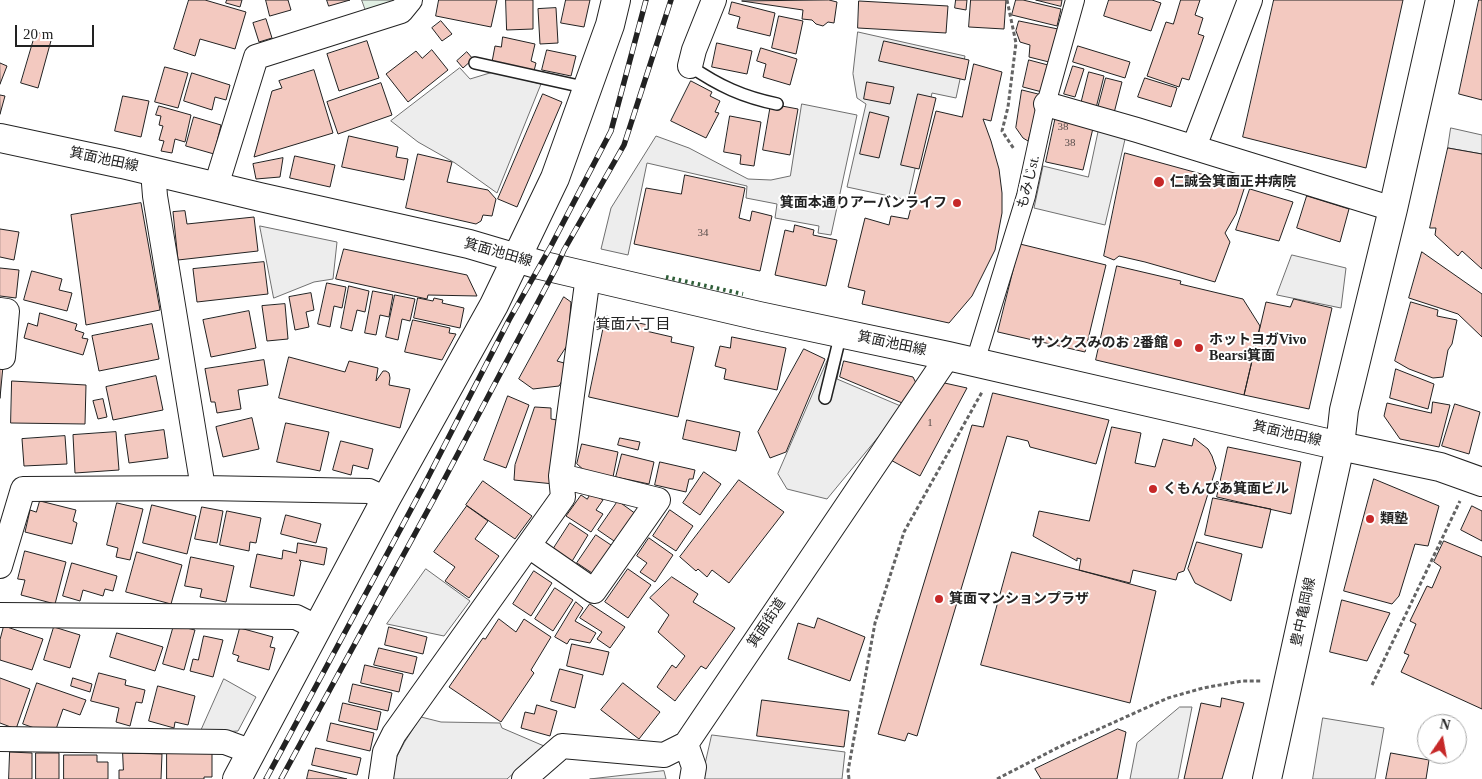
<!DOCTYPE html>
<meta charset="utf-8">
<style>
body{margin:0}
#map{position:relative;width:1482px;height:779px;overflow:hidden;background:#fff;font-family:"Times New Roman",serif}
canvas{display:block}
.north{position:absolute;left:1417px;top:714px;width:50px;height:50px;box-sizing:border-box;background:#fff;border:1px solid #a7a7a7;border-radius:50%;rotate:12deg;font-size:14px;font-weight:700;line-height:20px;text-align:center;color:#222}
.north::after{content:'';display:block;margin:auto;width:18px;height:22px;background:#c62828;clip-path:polygon(50% 0,100% 100%,50% 72%,0 100%)}
.scale{position:absolute;left:15px;top:25px;width:79px;height:22px;box-sizing:border-box;border:2px solid #222;border-top:0;padding-left:6px;font-size:15px;line-height:18px;white-space:nowrap;color:#222;-webkit-text-stroke:4px #fff;paint-order:stroke}
</style>
<div id="map">
<canvas width="1482" height="779"></canvas>
<div class="north">N</div>
<div class="scale">20 m</div>
</div>
<script>
const context = document.querySelector('canvas').getContext('2d');
context.lineJoin = 'round';
function fillPath(path, color) { context.fillStyle = color; context.fill(path, 'evenodd'); }
function trace(path, color, width, dash) { context.strokeStyle = color; context.lineWidth = width; context.lineCap = dash ? 'butt' : 'round'; context.setLineDash(dash || []); context.stroke(path); }
function label(font, color, halo, rows, align = 'center') {
  context.font = font + ' "Times New Roman","Noto Sans JP",serif'; context.lineWidth = 4; context.setLineDash([]); context.textBaseline = 'middle'; context.strokeStyle = halo; context.fillStyle = color; for (const [text, x, y, turn = 0] of rows) {
    context.save(); context.translate(x, y); context.rotate((+turn || 0) * Math.PI / 180); context.textAlign = isNaN(turn) ? turn : align; if (halo) context.strokeText(text, 0, 0); context.fillText(text, 0, 0); context.restore();
  }
}
const green = new Path2D(`
 M 362,0 L 397,0 L 366,11 Z`);
fillPath(green, '#e0efe3');
trace(green, '#6f6f6f', 1);
const parking = new Path2D(`
 M 858,32 L 965,56 L 956,98 L 932,93 L 908,200 L 847,187 L 866,104 L 857,98 L 853,74 Z
 M 460,68 L 470,79 L 493,72 L 541,84 L 497,193 L 455,163 L 418,142 L 391,121 Z
 M 802,104 L 857,115 L 831,235 L 818,233 L 819,226 L 775,218 L 777,204 L 746,198 L 747,186 L 647,163 L 628,255 L 601,249 L 611,208 L 656,136 L 689,148 L 748,179 L 771,180 L 790,176 Z
 M 1451,128 L 1482,135 L 1482,154 L 1448,148 Z
 M 1099,129 L 1126,135 L 1105,225 L 1034,208 L 1043,166 L 1088,177 Z
 M 260,226 L 337,242 L 333,279 L 314,282 L 274,298 Z
 M 1292,255 L 1346,268 L 1341,308 L 1277,295 Z
 M 829,357 L 841,359 L 837,379 L 903,407 L 827,499 L 787,489 L 778,474 Z
 M 426,569 L 470,601 L 444,636 L 387,624 Z
 M 224,679 L 256,697 L 238,731 L 200,733 Z
 M 1180,707 L 1192,707 L 1178,779 L 1130,779 L 1137,743 Z
 M 421,717 L 441,722 L 500,723 L 502,728 L 544,746 L 507,779 L 389,779 L 393,764 L 404,743 Z
 M 1323,718 L 1384,728 L 1375,779 L 1313,779 Z
 M 712,735 L 845,752 L 842,779 L 702,779 Z
 M 664,771 L 666,779 L 590,779 Z`);
fillPath(parking, '#ededed');
trace(parking, '#6f6f6f', 1);
const building = new Path2D(`
 M 189,0 L 205,0 L 246,12 L 235,49 L 200,39 L 195,56 L 174,49 Z
 M 227,0 L 242,0 L 240,7 L 226,3 Z
 M 266,0 L 288,0 L 291,10 L 270,16 Z
 M 327,0 L 350,0 L 329,6 Z
 M 439,0 L 497,0 L 491,27 L 436,16 Z
 M 506,0 L 533,0 L 533,29 L 507,30 Z
 M 566,0 L 590,0 L 584,27 L 561,23 Z
 M 829,0 L 837,2 L 834,23 L 828,22 L 823,26 L 816,24 L 812,20 L 802,19 L 803,10 L 742,1 Z
 M 956,0 L 967,0 L 966,10 L 955,8 Z
 M 971,0 L 1006,0 L 1004,29 L 969,27 Z
 M 1016,0 L 1023,0 L 1061,9 L 1057,26 L 1012,15 Z
 M 1036,0 L 1062,0 L 1061,6 Z
 M 1109,0 L 1152,0 L 1161,3 L 1151,31 L 1104,16 Z
 M 1181,0 L 1200,0 L 1195,15 L 1203,18 L 1198,34 L 1204,36 L 1189,80 L 1182,78 L 1179,87 L 1147,76 L 1166,22 L 1173,24 Z
 M 1274,0 L 1403,0 L 1366,168 L 1243,137 Z
 M 1479,0 L 1482,0 L 1482,100 L 1459,94 Z
 M 859,1 L 948,6 L 946,33 L 858,28 Z
 M 732,2 L 775,13 L 770,36 L 737,28 L 740,17 L 729,14 Z
 M 556,8 L 558,43 L 540,44 L 538,9 Z
 M 779,16 L 803,21 L 796,54 L 772,48 Z
 M 266,19 L 272,38 L 259,42 L 253,23 Z
 M 441,21 L 452,34 L 442,41 L 432,28 Z
 M 1019,21 L 1058,29 L 1049,62 L 1029,57 L 1030,45 L 1020,42 L 1016,31 Z
 M 36,32 L 52,37 L 38,88 L 21,83 Z
 M 503,37 L 535,44 L 531,61 L 536,63 L 534,71 L 492,62 L 495,46 L 501,47 Z
 M 367,41 L 379,78 L 339,91 L 327,54 Z
 M 884,41 L 969,60 L 965,80 L 879,61 Z
 M 717,43 L 752,51 L 747,74 L 712,67 Z
 M 1078,46 L 1130,62 L 1125,78 L 1073,62 Z
 M 761,48 L 797,59 L 790,85 L 763,77 L 766,64 L 757,61 Z
 M 432,50 L 448,70 L 408,102 L 386,74 L 416,51 L 422,58 Z
 M 547,50 L 576,56 L 571,76 L 542,70 Z
 M 467,52 L 473,59 L 463,68 L 457,61 Z
 M 1029,60 L 1048,65 L 1042,92 L 1023,87 Z
 M 0,63 L 7,66 L 0,84 Z
 M 974,64 L 1002,72 L 991,121 L 983,119 L 991,141 L 999,169 L 1002,193 L 1002,213 L 995,250 L 972,296 L 949,323 L 862,304 L 865,291 L 848,287 L 865,218 L 889,225 L 891,216 L 908,219 L 936,111 L 962,117 Z
 M 1073,66 L 1084,69 L 1075,97 L 1064,94 Z
 M 165,67 L 188,73 L 178,108 L 155,102 Z
 M 314,70 L 333,133 L 254,157 L 272,91 L 282,88 L 279,81 Z
 M 1089,72 L 1104,76 L 1096,108 L 1081,104 Z
 M 192,73 L 230,85 L 226,100 L 215,97 L 212,110 L 184,101 Z
 M 1106,78 L 1122,82 L 1114,113 L 1098,108 Z
 M 1145,78 L 1177,88 L 1171,107 L 1138,97 Z
 M 691,81 L 712,92 L 710,96 L 720,101 L 715,112 L 719,113 L 706,138 L 671,121 Z
 M 867,82 L 894,87 L 890,104 L 864,99 Z
 M 381,83 L 392,115 L 338,134 L 327,102 Z
 M 1022,90 L 1042,95 L 1028,141 L 1023,138 L 1016,128 Z
 M 543,94 L 562,102 L 517,207 L 498,199 Z
 M 918,94 L 936,98 L 919,169 L 901,165 Z
 M 0,95 L 5,96 L 0,114 Z
 M 123,96 L 149,101 L 141,137 L 115,131 Z
 M 771,104 L 798,109 L 790,155 L 763,150 Z
 M 159,106 L 191,115 L 185,142 L 175,139 L 172,153 L 161,151 L 164,141 L 159,140 L 163,126 L 159,125 L 161,116 L 156,115 Z
 M 870,112 L 889,117 L 879,158 L 860,154 Z
 M 730,116 L 761,122 L 754,166 L 740,164 L 741,155 L 724,152 Z
 M 1056,116 L 1094,124 L 1083,170 L 1046,162 Z
 M 194,117 L 221,125 L 214,154 L 186,146 Z
 M 349,136 L 398,147 L 396,157 L 408,159 L 404,180 L 342,167 Z
 M 1448,148 L 1482,154 L 1482,269 L 1462,251 L 1458,256 L 1435,235 L 1436,228 L 1430,228 Z
 M 1125,153 L 1245,186 L 1236,214 L 1225,233 L 1230,242 L 1215,282 L 1145,262 L 1119,256 L 1114,260 L 1104,256 Z
 M 418,154 L 452,162 L 447,182 L 488,190 L 496,199 L 492,216 L 483,215 L 481,221 L 476,224 L 406,208 Z
 M 295,156 L 335,165 L 330,187 L 290,178 Z
 M 283,158 L 280,177 L 256,179 L 253,164 Z
 M 685,175 L 745,188 L 739,218 L 750,221 L 752,211 L 772,216 L 760,271 L 634,244 L 646,188 L 681,194 Z
 M 1250,189 L 1293,202 L 1279,241 L 1236,230 Z
 M 1307,196 L 1349,209 L 1340,242 L 1297,228 Z
 M 141,203 L 160,310 L 86,325 L 71,215 Z
 M 185,211 L 187,224 L 254,217 L 258,251 L 178,260 L 173,212 Z
 M 795,225 L 814,230 L 813,235 L 837,240 L 826,286 L 775,275 L 785,230 L 793,232 Z
 M 0,229 L 19,232 L 14,260 L 0,257 Z
 M 1020,244 L 1106,265 L 1085,352 L 998,332 Z
 M 344,249 L 467,275 L 477,296 L 428,295 L 427,299 L 336,279 Z
 M 1422,252 L 1482,294 L 1482,337 L 1458,314 L 1409,298 Z
 M 264,262 L 268,294 L 197,302 L 193,269 Z
 M 1117,266 L 1181,281 L 1180,284 L 1243,299 L 1260,326 L 1244,395 L 1096,360 Z
 M 0,268 L 19,270 L 16,298 L 0,296 Z
 M 32,271 L 62,279 L 59,290 L 72,293 L 67,311 L 24,300 Z
 M 327,283 L 346,287 L 342,308 L 334,306 L 330,327 L 318,324 Z
 M 349,286 L 369,291 L 365,312 L 357,310 L 352,331 L 341,328 Z
 M 373,291 L 393,295 L 389,317 L 380,315 L 376,335 L 365,333 Z
 M 311,293 L 314,310 L 306,312 L 309,327 L 295,330 L 289,297 Z
 M 395,295 L 415,299 L 410,321 L 402,319 L 398,340 L 386,337 Z
 M 564,297 L 571,302 L 568,344 L 557,361 L 564,363 L 565,376 L 559,386 L 533,389 L 519,379 Z
 M 418,298 L 433,301 L 434,298 L 443,300 L 442,303 L 464,308 L 460,328 L 414,318 Z
 M 1294,299 L 1332,308 L 1309,409 L 1244,395 L 1266,302 L 1290,307 Z
 M 1411,302 L 1438,310 L 1437,316 L 1457,320 L 1452,344 L 1448,350 L 1443,377 L 1433,378 L 1409,369 L 1395,361 Z
 M 285,304 L 288,339 L 267,341 L 262,306 Z
 M 249,311 L 256,348 L 211,357 L 203,320 Z
 M 40,313 L 77,324 L 75,330 L 84,333 L 82,338 L 88,339 L 83,355 L 24,338 L 28,323 L 37,326 Z
 M 606,316 L 648,325 L 646,331 L 672,337 L 671,342 L 694,347 L 678,417 L 589,397 Z
 M 413,320 L 450,328 L 449,333 L 456,334 L 442,360 L 405,352 Z
 M 152,324 L 159,359 L 99,371 L 92,336 Z
 M 732,337 L 786,348 L 777,390 L 724,379 L 726,369 L 715,366 L 720,346 L 730,348 Z
 M 804,349 L 825,359 L 786,452 L 770,458 L 758,432 Z
 M 289,357 L 345,372 L 349,361 L 378,368 L 376,381 L 383,371 L 386,371 L 389,373 L 390,378 L 389,385 L 410,389 L 400,428 L 279,398 Z
 M 264,360 L 268,385 L 238,390 L 241,409 L 217,413 L 215,402 L 211,402 L 205,369 Z
 M 844,361 L 913,377 L 918,387 L 907,405 L 840,377 Z
 M 0,366 L 3,366 L 0,398 Z
 M 1396,369 L 1434,384 L 1428,409 L 1390,398 Z
 M 156,376 L 163,410 L 113,420 L 106,387 Z
 M 12,381 L 86,385 L 85,424 L 11,423 Z
 M 940,382 L 967,388 L 920,476 L 887,458 Z
 M 993,393 L 1109,420 L 1096,464 L 1030,447 L 1028,441 L 1007,436 L 917,736 L 908,733 L 905,741 L 878,734 L 972,425 L 983,427 Z
 M 508,396 L 529,405 L 506,468 L 484,460 Z
 M 103,399 L 107,417 L 98,419 L 93,401 Z
 M 1433,402 L 1450,405 L 1439,447 L 1400,439 L 1384,416 L 1387,403 L 1431,413 Z
 M 1455,404 L 1480,412 L 1469,454 L 1442,446 Z
 M 535,407 L 551,408 L 551,419 L 557,420 L 554,484 L 514,480 L 515,465 Z
 M 252,418 L 259,449 L 223,457 L 216,427 Z
 M 687,420 L 740,432 L 736,451 L 683,439 Z
 M 286,423 L 329,432 L 320,471 L 277,462 Z
 M 1112,427 L 1141,433 L 1135,463 L 1155,467 L 1163,439 L 1192,446 L 1194,438 L 1208,449 L 1212,456 L 1216,468 L 1184,571 L 1178,573 L 1176,580 L 1133,570 L 1130,583 L 1079,570 L 1081,559 L 1077,558 L 1077,561 L 1033,536 L 1039,511 L 1089,521 Z
 M 164,430 L 168,458 L 129,463 L 125,435 Z
 M 116,432 L 119,470 L 75,473 L 73,435 Z
 M 65,436 L 67,464 L 24,466 L 22,439 Z
 M 620,438 L 640,442 L 638,450 L 618,445 Z
 M 341,441 L 373,449 L 368,469 L 353,465 L 351,475 L 333,470 Z
 M 582,444 L 618,452 L 613,477 L 585,471 L 577,464 Z
 M 1228,447 L 1301,462 L 1291,514 L 1217,497 Z
 M 622,454 L 654,462 L 649,484 L 616,477 Z
 M 660,462 L 695,470 L 693,479 L 689,479 L 686,492 L 655,485 Z
 M 704,472 L 721,484 L 700,515 L 683,503 Z
 M 1374,479 L 1439,506 L 1428,546 L 1415,544 L 1399,596 L 1392,604 L 1344,591 Z
 M 739,480 L 784,512 L 729,583 L 712,570 L 707,577 L 698,569 L 696,571 L 680,557 Z
 M 483,481 L 532,516 L 515,539 L 466,505 Z
 M 591,493 L 603,500 L 596,510 L 603,514 L 591,532 L 566,516 L 581,495 L 587,499 Z
 M 1213,498 L 1271,509 L 1262,548 L 1205,535 Z
 M 40,501 L 76,510 L 73,521 L 77,523 L 72,544 L 25,532 L 30,510 L 36,512 Z
 M 618,501 L 636,514 L 617,543 L 598,530 Z
 M 117,503 L 143,509 L 130,560 L 116,557 L 118,548 L 107,545 Z
 M 152,505 L 196,516 L 187,554 L 143,543 Z
 M 467,506 L 488,521 L 475,539 L 499,556 L 469,598 L 445,581 L 455,567 L 434,552 Z
 M 1472,506 L 1482,511 L 1482,541 L 1461,530 Z
 M 202,507 L 223,511 L 217,543 L 195,539 Z
 M 670,510 L 693,526 L 676,551 L 653,536 Z
 M 227,511 L 261,518 L 256,543 L 250,542 L 249,551 L 220,545 Z
 M 286,515 L 321,524 L 316,543 L 281,534 Z
 M 570,523 L 588,535 L 571,563 L 552,551 Z
 M 596,535 L 614,547 L 595,575 L 577,563 Z
 M 649,538 L 673,555 L 655,582 L 640,572 L 647,563 L 637,556 Z
 M 1444,541 L 1482,557 L 1482,709 L 1401,672 L 1409,655 L 1404,653 L 1416,624 L 1410,621 L 1427,586 L 1432,588 L 1441,567 L 1434,562 Z
 M 1197,542 L 1242,554 L 1231,601 L 1195,583 L 1188,569 Z
 M 298,543 L 327,548 L 324,565 L 299,560 L 301,562 L 294,596 L 250,587 L 257,554 L 282,559 L 283,550 L 296,553 Z
 M 25,551 L 66,562 L 55,604 L 21,595 L 25,580 L 18,579 Z
 M 137,552 L 182,565 L 171,604 L 126,592 Z
 M 1012,552 L 1156,591 L 1130,703 L 981,665 Z
 M 191,557 L 234,566 L 226,602 L 200,597 L 202,589 L 185,586 Z
 M 72,563 L 117,576 L 113,591 L 105,589 L 103,596 L 83,590 L 80,601 L 63,596 Z
 M 628,569 L 651,585 L 628,618 L 605,602 Z
 M 534,571 L 552,583 L 531,616 L 513,604 Z
 M 672,577 L 698,594 L 693,602 L 735,628 L 706,669 L 701,666 L 675,701 L 657,687 L 672,665 L 676,668 L 685,656 L 658,632 L 669,615 L 650,598 Z
 M 555,588 L 573,600 L 553,631 L 535,619 Z
 M 1342,600 L 1390,613 L 1367,661 L 1330,652 Z
 M 576,602 L 583,608 L 575,621 L 596,633 L 590,643 L 570,639 L 567,644 L 555,637 Z
 M 590,604 L 625,627 L 610,648 L 597,639 L 602,632 L 580,618 Z
 M 818,618 L 865,637 L 850,681 L 788,659 L 798,623 L 814,628 Z
 M 499,619 L 516,632 L 524,619 L 551,637 L 531,670 L 534,673 L 501,722 L 449,687 L 483,638 L 485,639 Z
 M 174,625 L 195,630 L 184,670 L 163,664 Z
 M 4,626 L 43,639 L 32,670 L 0,660 L 0,640 Z
 M 54,627 L 80,635 L 70,668 L 44,660 Z
 M 389,627 L 427,637 L 423,654 L 385,645 Z
 M 240,628 L 273,637 L 270,647 L 275,648 L 269,670 L 237,661 L 239,656 L 233,654 Z
 M 117,633 L 163,647 L 155,671 L 110,657 Z
 M 204,636 L 223,640 L 213,677 L 190,671 L 193,659 L 198,660 Z
 M 572,644 L 609,652 L 603,675 L 567,666 Z
 M 379,648 L 417,657 L 413,674 L 374,665 Z
 M 365,665 L 403,674 L 399,692 L 361,683 Z
 M 560,669 L 583,675 L 575,708 L 551,701 Z
 M 99,673 L 126,680 L 125,685 L 145,690 L 142,703 L 136,702 L 130,726 L 116,722 L 119,708 L 91,701 Z
 M 0,678 L 30,689 L 16,729 L 0,723 Z
 M 73,678 L 92,684 L 90,692 L 71,686 Z
 M 37,683 L 86,700 L 80,715 L 63,709 L 54,735 L 23,724 Z
 M 623,683 L 660,712 L 639,739 L 601,710 Z
 M 353,684 L 392,693 L 388,711 L 349,702 Z
 M 158,686 L 195,696 L 188,725 L 175,722 L 174,728 L 149,721 Z
 M 1222,698 L 1244,703 L 1222,779 L 1184,779 L 1201,703 L 1220,707 Z
 M 762,700 L 849,711 L 844,747 L 757,736 Z
 M 343,703 L 381,712 L 377,730 L 339,721 Z
 M 537,705 L 557,711 L 550,736 L 521,728 L 525,712 L 534,714 Z
 M 331,723 L 374,733 L 370,751 L 327,741 Z
 M 1118,729 L 1126,732 L 1117,779 L 1041,779 L 1035,769 Z
 M 316,748 L 361,758 L 357,775 L 312,765 Z
 M 10,752 L 32,753 L 32,779 L 9,779 Z
 M 167,752 L 212,752 L 212,777 L 204,777 L 204,779 L 167,779 Z
 M 36,753 L 59,753 L 59,779 L 36,779 Z
 M 123,753 L 162,754 L 161,779 L 119,779 L 119,770 L 123,770 Z
 M 1391,753 L 1429,760 L 1426,779 L 1386,779 Z
 M 64,755 L 97,755 L 97,762 L 108,762 L 108,779 L 64,779 Z
 M 309,770 L 347,779 L 307,779 Z`);
fillPath(building, '#f3c9c0');
trace(building, '#222', 1);
const service = new Path2D(`
 M 475,63 L 588,88
 M 690,66 C 719,86 743,97 777,104
 M 825,398 L 841,333`);
const pedestrian = new Path2D(`
 M 975,362 L 1026,196 L 1046,104 L 1075,0`);
const minor = new Path2D(`
 M 690,66 L 694,50 L 714,0
 M 1046,104 L 1137,130 L 1393,209
 M 1194,147 L 1250,0
 M 153,171 L 155,196 L 203,488
 M 216,186 L 256,57 L 401,11 L 410,0
 M 0,310 L 7,311 L 3,357
 M 529,546 L 594,591 L 658,500 L 561,476
 M 0,566 L 23,489 L 203,488 L 369,491 L 386,499
 M 0,615 L 296,617 L 318,628
 M 0,739 L 225,742 L 252,752
 M 686,744 L 694,767 L 692,779
 M 381,779 L 385,752 L 394,734 L 563,497 L 561,476 L 588,276
 M 524,779 L 562,746 L 664,755 L 686,744 L 948,356`);
const tertiary = new Path2D(`
 M 1340,446 L 1440,467 L 1482,482
 M 237,779 L 386,499 L 494,305 L 555,178 L 610,25 L 616,0`);
const primary = new Path2D(`
 M 0,138 L 122,164 L 260,197 L 469,244 L 540,265 L 759,316 L 948,356 L 1340,446
 M 1267,779 L 1340,446 L 1344,410 L 1393,209 L 1440,0`);
trace(service, '#222', 14);
trace(pedestrian, '#222', 20);
trace(minor, '#222', 26);
trace(tertiary, '#222', 30);
trace(primary, '#222', 30);
trace(new Path2D(`
 M 1007,0 L 1016,43 L 1008,107 L 1002,131 L 1014,149
 M 1372,685 L 1460,501
 M 849,779 L 848,771 L 875,623 L 904,532 L 982,392
 M 997,779 L 1059,747 L 1168,698 L 1203,688 L 1242,681 L 1261,681`), '#646464', 3, [4, 2.5]);
trace(service, '#fff', 11);
trace(pedestrian, '#fff', 18);
trace(minor, '#fff', 24);
trace(tertiary, '#fff', 28);
trace(primary, '#fff', 28);
const rail = new Path2D(`
 M 266,779 L 422,489 L 509,320 L 551,246 L 611,131 L 646,0
 M 281,779 L 435,497 L 556,268 L 564,250 L 624,145 L 671,0`);
trace(rail, '#222', 5.5);
trace(rail, '#fff', 4, [11]);
trace(new Path2D(`
 M 666,277 L 743,294`), '#2f5e38', 4, [2.5, 4]);
for (const [x, y, r, color] of [
 [1159,182,6,"#c62828"],
 [957,203,5,"#c62828"],
 [1178,343,5,"#c62828"],
 [1199,348,5,"#c62828"],
 [1153,489,5,"#c62828"],
 [1370,519,5,"#c62828"],
 [939,599,5,"#c62828"]
]) { const dot = new Path2D(); dot.arc(x, y, r, 0, 2 * Math.PI); context.fillStyle = color; context.fill(dot); trace(dot, '#fff', 2); }
label('11px', '#564c4a', null, [
 ["38",1063,127],
 ["38",1070,143],
 ["34",703,233],
 ["1",930,423]
]);
label('14px', '#222', '#fff', [
 ["箕面池田線",104,160,12],
 ["もみじst.",1029,182,-76],
 ["箕面池田線",498,253,16],
 ["箕面池田線",892,344,12],
 ["箕面池田線",1287,434,13],
 ["豊中亀岡線",1304,612,-78],
 ["箕面街道",767,623,-56]
]);
label('bold 14px', '#222', '#fff', [
 ["仁誠会箕面正井病院",1170,182],
 ["箕面本通りアーバンライフ",947,203,"right"],
 ["ホットヨガVivo",1209,340],
 ["Bearsi箕面",1209,356],
 ["サンクスみのお 2番館",1168,343,"right"],
 ["くもんぴあ箕面ビル",1163,489],
 ["類塾",1380,519],
 ["箕面マンションプラザ",949,599]
], 'left');
label('15px', '#222', '#fff', [
 ["箕面六丁目",633,325]
]);
</script>
